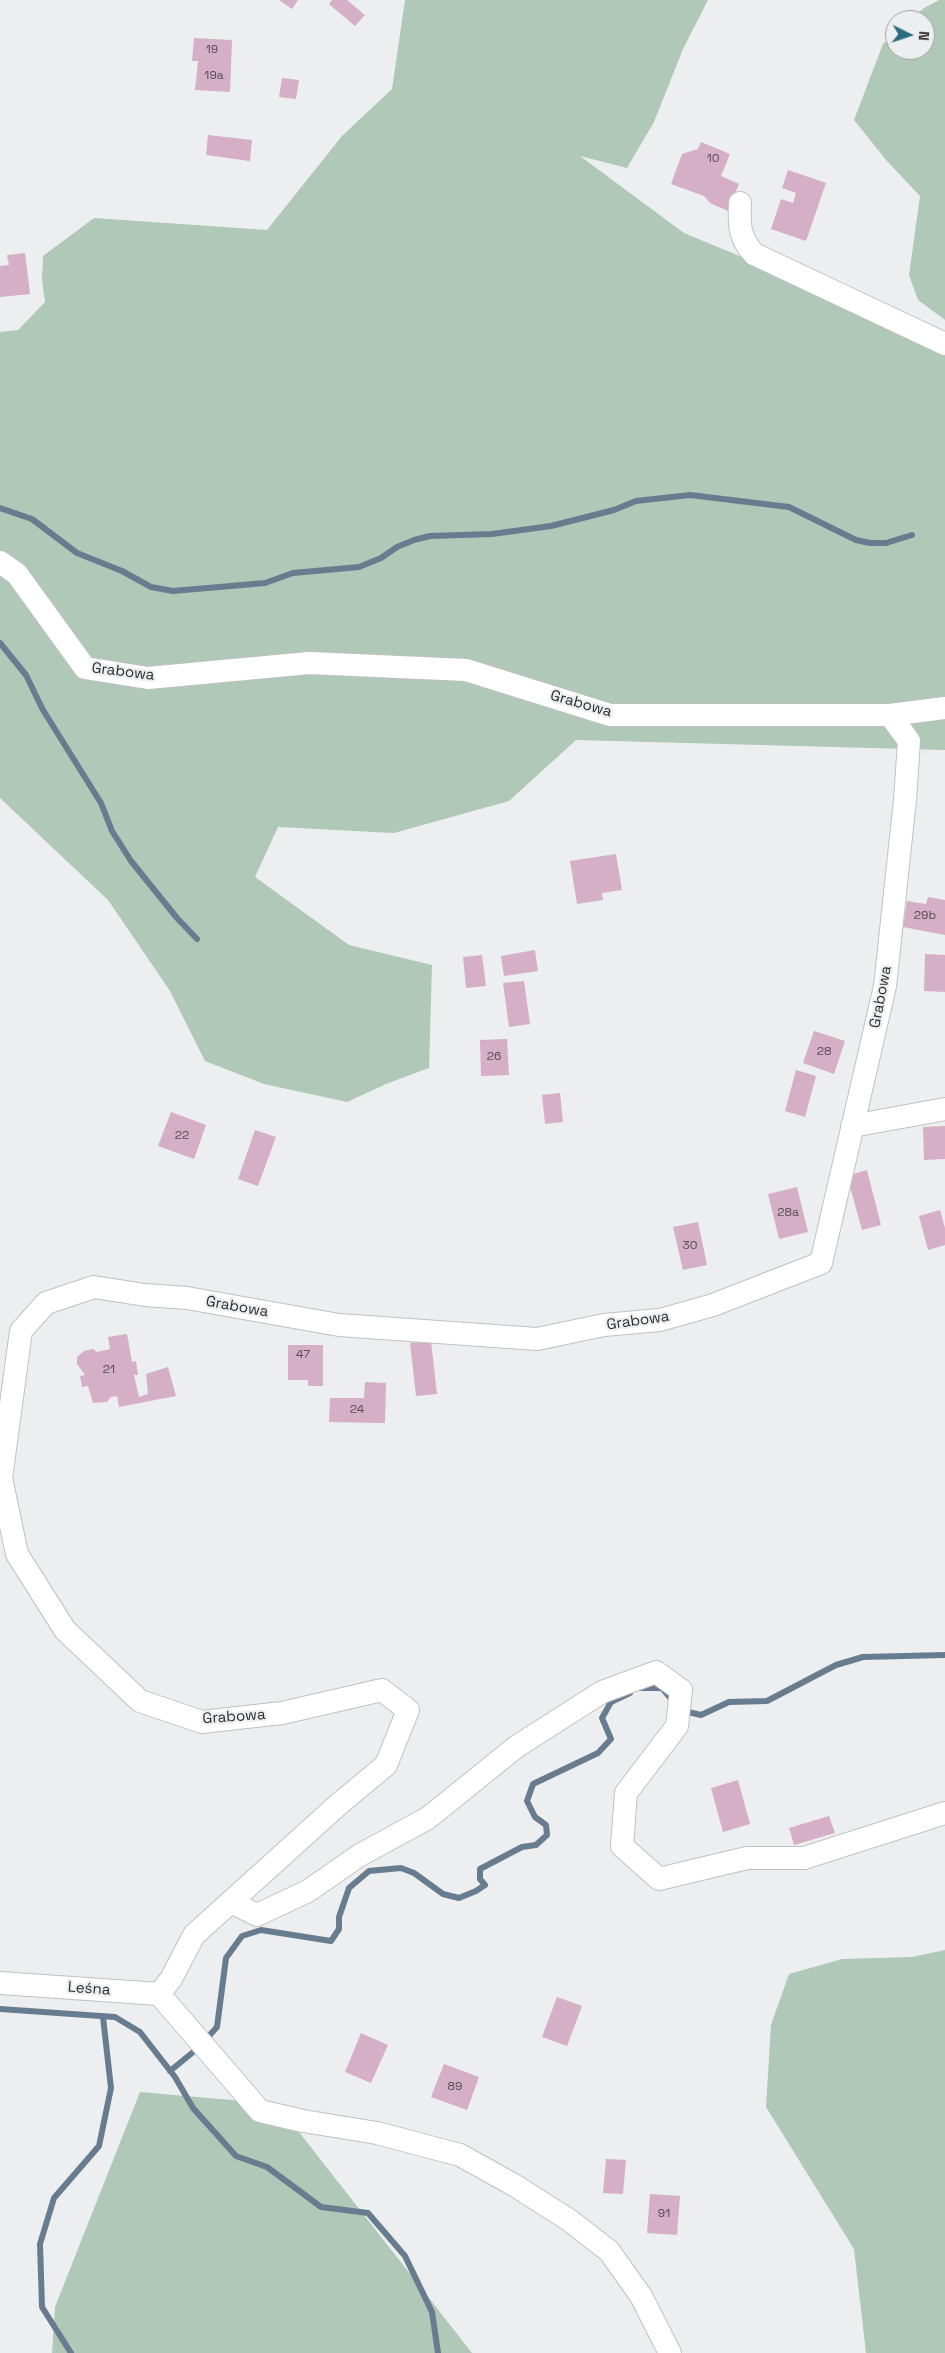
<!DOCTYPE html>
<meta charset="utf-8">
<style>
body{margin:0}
#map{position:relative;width:945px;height:2353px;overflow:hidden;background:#edeeef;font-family:"Space Grotesk",sans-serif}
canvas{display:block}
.north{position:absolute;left:885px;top:10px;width:50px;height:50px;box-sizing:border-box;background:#edeeef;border:1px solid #a0a1a2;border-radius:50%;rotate:94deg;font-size:14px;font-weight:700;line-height:20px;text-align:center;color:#2d2d2e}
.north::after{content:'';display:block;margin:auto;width:18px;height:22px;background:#296d7d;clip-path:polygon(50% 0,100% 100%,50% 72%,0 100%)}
</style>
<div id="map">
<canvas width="945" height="2353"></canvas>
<div class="north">N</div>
</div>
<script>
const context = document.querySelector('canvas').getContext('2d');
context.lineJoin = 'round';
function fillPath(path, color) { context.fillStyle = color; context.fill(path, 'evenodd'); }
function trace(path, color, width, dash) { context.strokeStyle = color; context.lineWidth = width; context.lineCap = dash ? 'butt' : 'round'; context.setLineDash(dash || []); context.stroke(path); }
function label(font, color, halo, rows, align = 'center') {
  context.font = font + ' "Space Grotesk",sans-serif'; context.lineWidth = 4.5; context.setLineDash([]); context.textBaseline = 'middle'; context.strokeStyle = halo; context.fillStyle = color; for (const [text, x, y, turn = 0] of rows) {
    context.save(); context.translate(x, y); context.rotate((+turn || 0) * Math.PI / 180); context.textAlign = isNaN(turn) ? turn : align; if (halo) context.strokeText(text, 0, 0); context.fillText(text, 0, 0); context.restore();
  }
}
fillPath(new Path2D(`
 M 405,0 L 708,0 L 683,49 L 654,122 L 627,168 L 580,156 L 684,233 L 891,319 L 945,348 L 945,750 L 576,740 L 509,801 L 394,833 L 278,827 L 255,877 L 349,945 L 432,965 L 429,1068 L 386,1084 L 347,1102 L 264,1084 L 205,1061 L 170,991 L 108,900 L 0,798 L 0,332 L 18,330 L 45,302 L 42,280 L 43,256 L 94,218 L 267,230 L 342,136 L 392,89 Z
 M 939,0 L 945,0 L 945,320 L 918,300 L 909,275 L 920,196 L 887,161 L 854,120 L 883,44 L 895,33 L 895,50 L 925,50 L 925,20 L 910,20 L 924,8 Z
 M 945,1950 L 945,2353 L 866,2353 L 854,2249 L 766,2107 L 771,2025 L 789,1974 L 842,1959 L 912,1957 Z
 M 140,2092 L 277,2104 L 472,2353 L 52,2353 L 55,2307 Z`), '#afc8b7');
trace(new Path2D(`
 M 0,508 L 32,519 L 77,553 L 122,571 L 151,587 L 173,591 L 265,583 L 293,573 L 359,567 L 381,558 L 397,547 L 414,540 L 430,536 L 492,534 L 551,526 L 614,510 L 636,501 L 690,495 L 789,507 L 856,540 L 870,543 L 886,543 L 912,535
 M 0,643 L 26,675 L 43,710 L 101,803 L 112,831 L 131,861 L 177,918 L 197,939
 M 639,1688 L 662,1688 L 672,1700
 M 688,1712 L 701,1715 L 729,1702 L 767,1701 L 836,1665 L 863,1657 L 945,1655
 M 0,2009 L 115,2017 L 140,2032 L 175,2077 L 193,2108 L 236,2156 L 267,2167 L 321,2207 L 368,2213 L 405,2256 L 432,2312 L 438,2353
 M 209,2036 L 217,2027 L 226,1958 L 242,1936 L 261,1930 L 331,1941 L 339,1929 L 339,1917 L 349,1888 L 369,1871 L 401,1868 L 414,1873 L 443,1894 L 459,1898 L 476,1891 L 485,1885 L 480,1879 L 480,1869 L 522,1847 L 536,1845 L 547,1835 L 546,1825 L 535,1817 L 527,1801 L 533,1784 L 598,1753 L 611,1739 L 602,1718 L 611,1702 L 630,1693
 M 170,2071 L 192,2053
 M 71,2353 L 42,2307 L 40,2244 L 54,2198 L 99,2146 L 111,2088 L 103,2017`), '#687c90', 6);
fillPath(new Path2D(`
 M 279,0 L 298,0 L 292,9 Z
 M 332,0 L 347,0 L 365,15 L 355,26 L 329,4 Z
 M 194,38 L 232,40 L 230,92 L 195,90 L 198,61 L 192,61 Z
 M 282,78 L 299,80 L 296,99 L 279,97 Z
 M 208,135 L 252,140 L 250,161 L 206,155 Z
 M 701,142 L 730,154 L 721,176 L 739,184 L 728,211 L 710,203 L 704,196 L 671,184 L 682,154 L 698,149 Z
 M 788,170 L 826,183 L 806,241 L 771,229 L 781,199 L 793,203 L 796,193 L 782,188 Z
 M 25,253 L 30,294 L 0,297 L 0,266 L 9,265 L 7,255 Z
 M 616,854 L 622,890 L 602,893 L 603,900 L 577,904 L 570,861 Z
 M 928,897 L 945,900 L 945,935 L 903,927 L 907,901 L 926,904 Z
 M 535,950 L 538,971 L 504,976 L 501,956 Z
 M 925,954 L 945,955 L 945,992 L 924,991 Z
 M 482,955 L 486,986 L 466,988 L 463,957 Z
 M 524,981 L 530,1024 L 509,1027 L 503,983 Z
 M 814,1031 L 845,1041 L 834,1074 L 803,1063 Z
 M 507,1039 L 509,1075 L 481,1076 L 480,1040 Z
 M 796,1070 L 816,1076 L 805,1117 L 785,1111 Z
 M 560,1093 L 563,1122 L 545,1124 L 542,1095 Z
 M 171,1112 L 206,1125 L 194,1159 L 158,1146 Z
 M 945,1126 L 945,1159 L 924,1160 L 923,1127 Z
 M 255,1130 L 276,1137 L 258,1186 L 238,1179 Z
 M 867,1170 L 881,1225 L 862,1230 L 847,1176 Z
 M 797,1187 L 808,1232 L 779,1239 L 768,1194 Z
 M 940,1210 L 945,1228 L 945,1245 L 928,1250 L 919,1216 Z
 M 698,1222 L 707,1265 L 683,1270 L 673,1227 Z
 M 127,1334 L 132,1362 L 136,1361 L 138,1375 L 134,1375 L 139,1397 L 148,1394 L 146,1374 L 168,1367 L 176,1396 L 119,1407 L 117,1396 L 111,1397 L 107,1402 L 93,1403 L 88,1386 L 82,1387 L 80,1376 L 85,1375 L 77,1364 L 77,1357 L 84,1351 L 93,1349 L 97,1352 L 110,1349 L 108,1337 Z
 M 431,1341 L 437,1394 L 416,1396 L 410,1343 Z
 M 288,1345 L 323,1345 L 323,1386 L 308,1386 L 308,1380 L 288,1380 Z
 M 365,1382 L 386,1383 L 385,1423 L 329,1422 L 330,1398 L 364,1398 Z
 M 738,1780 L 750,1824 L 723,1832 L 711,1788 Z
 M 829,1816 L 835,1833 L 794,1845 L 789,1828 Z
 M 557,1997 L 582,2006 L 567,2046 L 542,2037 Z
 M 361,2033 L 388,2045 L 371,2083 L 345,2072 Z
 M 444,2064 L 479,2077 L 467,2110 L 431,2097 Z
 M 606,2159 L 626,2160 L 623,2194 L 603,2193 Z
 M 650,2194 L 680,2196 L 677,2235 L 647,2233 Z`), '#d4afc5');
const minor = new Path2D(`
 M 740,203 C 739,224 739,238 754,254 L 945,344
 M 0,562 L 17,574 L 85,668 L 148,678 L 309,663 L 466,670 L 610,715 L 890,715 L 909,741 L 905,800 L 885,986 L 821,1263 L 713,1305 L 660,1320 L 604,1325 L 537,1339 L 339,1325 L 187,1298 L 145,1295 L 94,1287 L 46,1303 L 21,1331 L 1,1478 L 17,1554 L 65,1630 L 140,1701 L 202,1722 L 282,1713 L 382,1690 L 408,1710 L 386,1765 L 339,1804 L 194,1935 L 171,1979 L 159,1994 L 0,1983
 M 890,715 L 945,708
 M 852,1126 L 945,1109
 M 231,1902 L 257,1915 L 308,1891 L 360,1855 L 428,1818 L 516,1747 L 602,1692 L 656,1672 L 681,1690 L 677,1726 L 626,1793 L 622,1846 L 659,1879 L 747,1858 L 804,1858 L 945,1813
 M 159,1994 L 260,2111 L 303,2121 L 377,2133 L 460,2155 L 514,2185 L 569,2220 L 609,2251 L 641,2296 L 670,2353`);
trace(minor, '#c0c1c2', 24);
trace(minor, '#fff', 22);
label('12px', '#574e54', null, [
 ["19",212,50],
 ["19a",214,76],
 ["10",713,159],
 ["29b",925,916],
 ["28",824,1052],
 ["26",494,1057],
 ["22",182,1136],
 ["28a",788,1213],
 ["30",690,1246],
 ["47",303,1355],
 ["21",109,1370],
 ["24",357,1410],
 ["89",455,2087],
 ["91",664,2214]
]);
label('15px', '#2d2d2e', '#edeeef', [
 ["Grabowa",123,672,7],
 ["Grabowa",581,704,16],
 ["Grabowa",881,997,-79],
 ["Grabowa",237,1307,10],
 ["Grabowa",638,1321,-8],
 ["Grabowa",234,1717,-4],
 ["Leśna",89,1989,4]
]);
</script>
